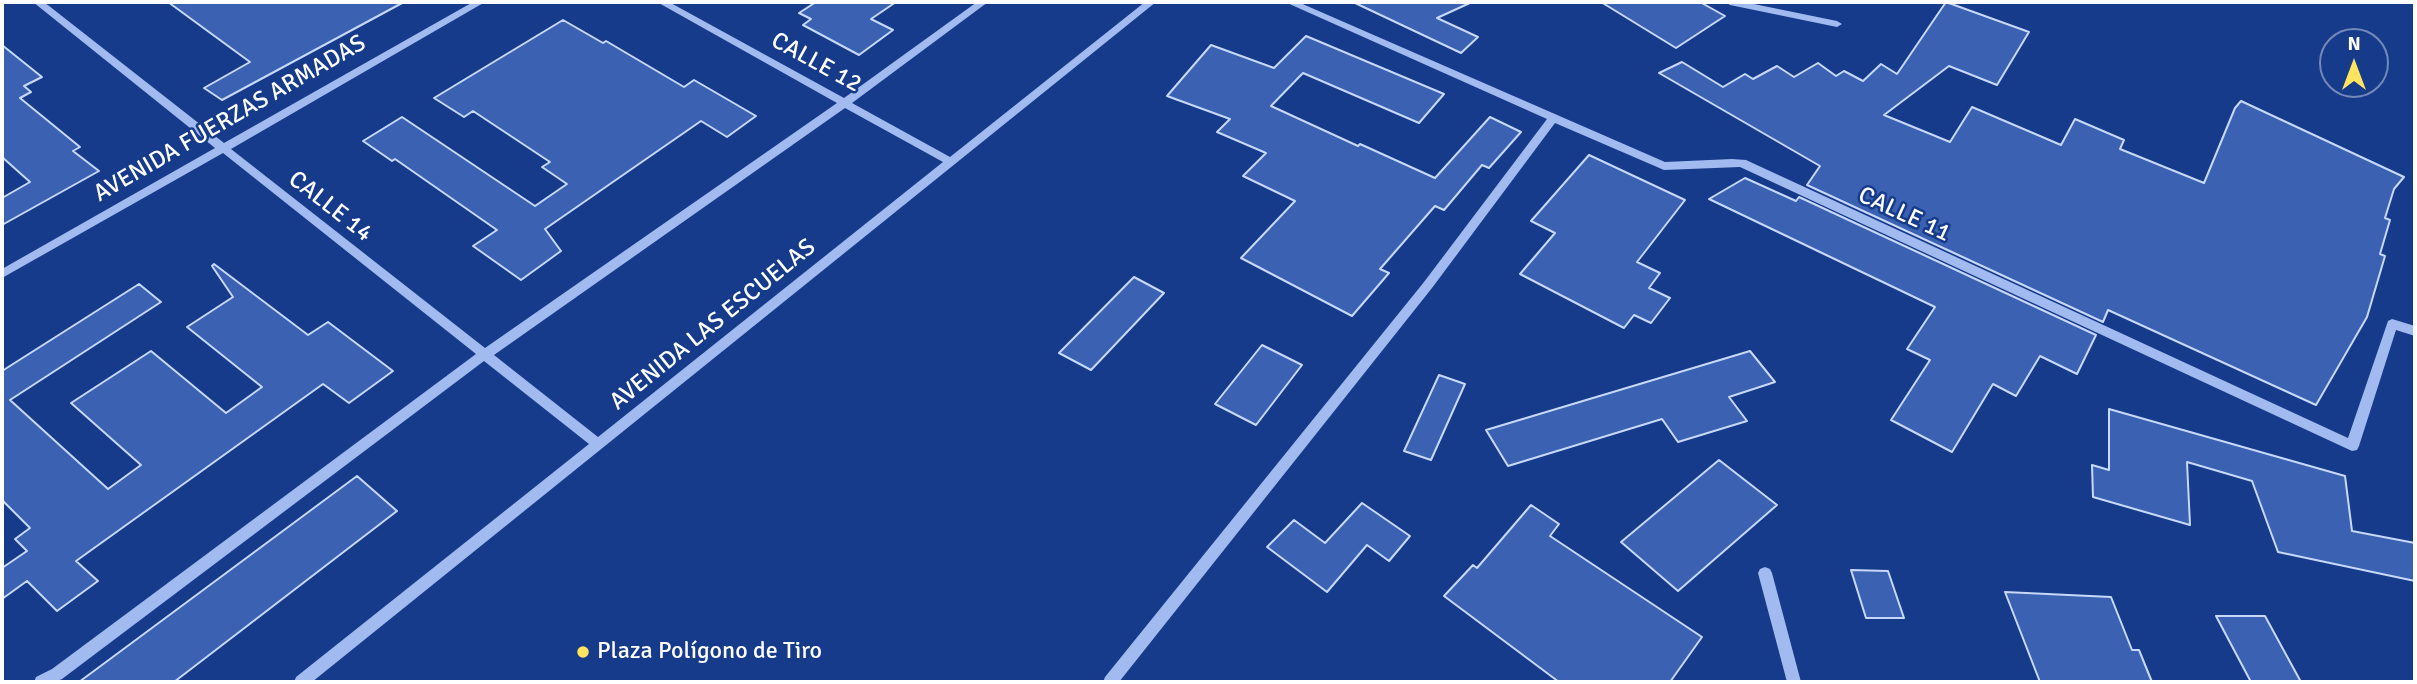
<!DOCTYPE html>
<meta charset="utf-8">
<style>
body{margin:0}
#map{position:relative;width:2417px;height:684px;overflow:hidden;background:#173b8b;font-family:Signika,sans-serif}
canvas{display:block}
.frame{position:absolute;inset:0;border:4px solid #fff;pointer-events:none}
.north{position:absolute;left:2319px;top:28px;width:70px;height:70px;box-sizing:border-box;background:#173b8b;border:2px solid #7489b9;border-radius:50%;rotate:0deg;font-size:19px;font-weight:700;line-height:28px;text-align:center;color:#fff}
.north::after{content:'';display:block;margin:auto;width:24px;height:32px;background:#ffe55f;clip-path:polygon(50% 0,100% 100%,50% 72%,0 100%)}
</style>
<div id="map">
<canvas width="2417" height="684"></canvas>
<div class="frame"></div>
<div class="north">N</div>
</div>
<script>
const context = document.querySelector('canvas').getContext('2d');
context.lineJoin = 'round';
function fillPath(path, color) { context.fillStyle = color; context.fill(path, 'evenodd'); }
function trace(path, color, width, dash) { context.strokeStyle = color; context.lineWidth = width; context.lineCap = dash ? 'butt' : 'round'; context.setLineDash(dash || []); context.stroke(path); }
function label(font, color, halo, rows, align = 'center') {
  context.font = font + ' Signika,sans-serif'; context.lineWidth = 5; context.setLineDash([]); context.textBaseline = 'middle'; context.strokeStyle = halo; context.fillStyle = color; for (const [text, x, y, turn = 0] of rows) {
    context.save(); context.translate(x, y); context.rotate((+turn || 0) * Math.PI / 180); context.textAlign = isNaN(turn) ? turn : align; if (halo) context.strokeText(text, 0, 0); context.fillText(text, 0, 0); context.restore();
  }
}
const building = new Path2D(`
 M 168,2 L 404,2 L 222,100 L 204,88 L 250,62 Z
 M 816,2 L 896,2 L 871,19 L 893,30 L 859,55 L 803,25 L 811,19 L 799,13 Z
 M 1353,2 L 1472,2 L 1437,18 L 1478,37 L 1461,53 Z
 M 1601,2 L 1700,2 L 1725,16 L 1676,48 Z
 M 1946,2 L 2029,32 L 1997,85 L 1949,66 L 1884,115 L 1950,142 L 1972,107 L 2061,145 L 2075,119 L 2124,140 L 2120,149 L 2204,183 L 2235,108 L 2241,101 L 2404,177 L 2394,189 L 2385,218 L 2390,220 L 2380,254 L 2385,256 L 2367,317 L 2316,405 L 2108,310 L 2103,322 L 1807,185 L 1820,166 L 1659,73 L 1682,62 L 1723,87 L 1745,74 L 1753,79 L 1777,66 L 1794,77 L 1818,63 L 1836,76 L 1844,71 L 1863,81 L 1881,64 L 1897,74 Z
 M 563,20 L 603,43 L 606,41 L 684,87 L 694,80 L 756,116 L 727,137 L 701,121 L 545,229 L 561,251 L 521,280 L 473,246 L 497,230 L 395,159 L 392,161 L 363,141 L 402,117 L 535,206 L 567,184 L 542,167 L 550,162 L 473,111 L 464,117 L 434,98 Z
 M 1306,36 L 1444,94 L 1419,123 L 1303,73 L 1271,106 L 1358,146 L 1360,144 L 1435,178 L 1490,117 L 1521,132 L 1489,168 L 1482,165 L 1444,210 L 1435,206 L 1380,269 L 1389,273 L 1352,316 L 1241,258 L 1295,201 L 1243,176 L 1266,153 L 1217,132 L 1230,119 L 1167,96 L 1211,45 L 1274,68 Z
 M 2,45 L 42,77 L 24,86 L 31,92 L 20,98 L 80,147 L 73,151 L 99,171 L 2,225 L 2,198 L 30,182 L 2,157 Z
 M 1589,155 L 1685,200 L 1637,262 L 1660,273 L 1649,288 L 1670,298 L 1651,323 L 1634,315 L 1624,328 L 1520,274 L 1555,233 L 1531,221 Z
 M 1745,178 L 1796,201 L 1799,197 L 2096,335 L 2077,374 L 2040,356 L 2016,396 L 1993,384 L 1952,452 L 1891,420 L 1930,360 L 1907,349 L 1935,307 L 1709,199 Z
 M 214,264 L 308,335 L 328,322 L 393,371 L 349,403 L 323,384 L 76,561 L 98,581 L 57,611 L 27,581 L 2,599 L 2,568 L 27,551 L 15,539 L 30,528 L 2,500 L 2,371 L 139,284 L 161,302 L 10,400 L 108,489 L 141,465 L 71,403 L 151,351 L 226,413 L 262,387 L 187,327 L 233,297 L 212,266 Z
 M 1134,277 L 1164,293 L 1091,370 L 1059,353 Z
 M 1262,345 L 1302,365 L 1256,425 L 1215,404 Z
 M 1750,351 L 1775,382 L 1729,397 L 1747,421 L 1678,442 L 1662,419 L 1508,466 L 1486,430 Z
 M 1439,375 L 1465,384 L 1431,460 L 1404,451 Z
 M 2109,409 L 2345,476 L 2352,531 L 2415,543 L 2415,581 L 2278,552 L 2252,481 L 2187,462 L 2190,525 L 2093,497 L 2092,465 L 2109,470 Z
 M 1719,460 L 1777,505 L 1678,591 L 1621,542 Z
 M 357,476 L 397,511 L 174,682 L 79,682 Z
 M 1362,503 L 1410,536 L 1389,561 L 1367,545 L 1327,592 L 1267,547 L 1294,520 L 1325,543 Z
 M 1531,505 L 1559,524 L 1550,536 L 1702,637 L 1670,682 L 1559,682 L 1444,596 L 1473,565 L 1477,568 Z
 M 1851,570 L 1888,571 L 1904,618 L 1866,618 Z
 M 2005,592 L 2111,597 L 2132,650 L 2139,650 L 2152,682 L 2040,682 Z
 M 2216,616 L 2265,616 L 2301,682 L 2251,682 Z`);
fillPath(building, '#3b62b2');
trace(building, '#c7d8fa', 2);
fillPath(new Path2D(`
 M 33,2 L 44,2 L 224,143 L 473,2 L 485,2 L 231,149 L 485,348 L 837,103 L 657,2 L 669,2 L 844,98 L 977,2 L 988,2 L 852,103 L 950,157 L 1145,2 L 1156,2 L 312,682 L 294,682 L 296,677 L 589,444 L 484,361 L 62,679 L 55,682 L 34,682 L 36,677 L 52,669 L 476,354 L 223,153 L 2,278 L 2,269 L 215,148 ZM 845,108 L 943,162 L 598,437 L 494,355 Z
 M 1285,2 L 1298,2 L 1665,162 L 1732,159 L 1746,160 L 2348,438 L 2388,321 L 2392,319 L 2415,326 L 2415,336 L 2396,330 L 2359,446 L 2357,450 L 2352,451 L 1740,167 L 1664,170 L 1555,123 L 1432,288 L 1119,682 L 1103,682 L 1105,677 L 1424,282 L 1547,119 Z
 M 1725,2 L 1744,2 L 1837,21 L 1842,24 L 1837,27 L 1730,5 Z
 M 1765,567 L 1770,569 L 1772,573 L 1801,682 L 1787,682 L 1758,573 L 1760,569 Z`), '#a1baef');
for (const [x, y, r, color] of [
 [583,652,7,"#ffe55f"]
]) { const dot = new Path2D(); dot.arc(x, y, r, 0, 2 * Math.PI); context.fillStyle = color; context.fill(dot); trace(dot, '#173b8b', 2.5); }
label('24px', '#fff', '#173b8b', [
 ["CALLE 12",816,63,29],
 ["AVENIDA FUERZAS ARMADAS",230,119,-30],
 ["CALLE 14",330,207,38],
 ["CALLE 11",1904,215,25],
 ["AVENIDA LAS ESCUELAS",713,325,-39]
]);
label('24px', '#fff', '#173b8b', [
 ["Plaza Polígono de Tiro",597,652]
], 'left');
</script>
